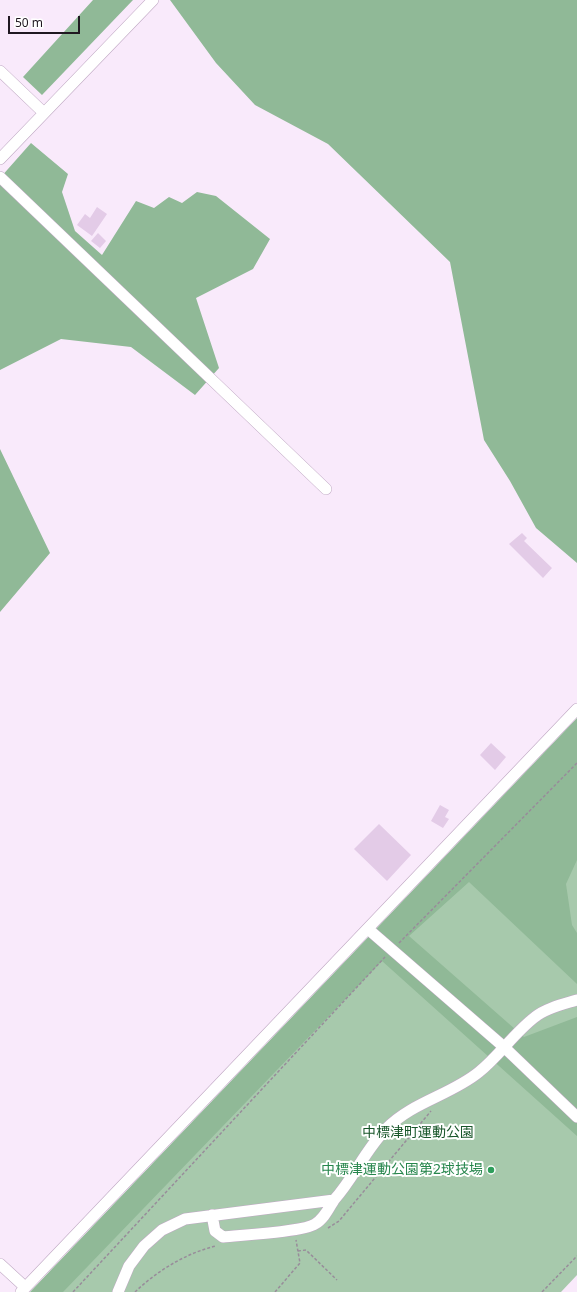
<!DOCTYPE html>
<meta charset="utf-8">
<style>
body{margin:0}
#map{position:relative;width:577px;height:1292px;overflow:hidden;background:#f9eafb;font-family:"Noto Sans",sans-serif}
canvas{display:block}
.scale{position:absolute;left:8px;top:16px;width:72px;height:18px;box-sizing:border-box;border:2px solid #201821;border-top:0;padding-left:5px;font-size:12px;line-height:14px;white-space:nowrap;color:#201821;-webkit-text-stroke:3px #fff;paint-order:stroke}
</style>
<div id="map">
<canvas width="577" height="1292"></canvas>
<div class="scale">50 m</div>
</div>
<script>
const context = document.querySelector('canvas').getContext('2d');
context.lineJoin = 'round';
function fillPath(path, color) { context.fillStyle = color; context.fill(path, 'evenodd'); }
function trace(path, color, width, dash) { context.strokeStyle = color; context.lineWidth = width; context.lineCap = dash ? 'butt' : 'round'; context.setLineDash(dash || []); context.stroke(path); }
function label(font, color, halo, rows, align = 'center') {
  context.font = font + ' "Noto Sans","Noto Sans JP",sans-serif'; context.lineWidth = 4; context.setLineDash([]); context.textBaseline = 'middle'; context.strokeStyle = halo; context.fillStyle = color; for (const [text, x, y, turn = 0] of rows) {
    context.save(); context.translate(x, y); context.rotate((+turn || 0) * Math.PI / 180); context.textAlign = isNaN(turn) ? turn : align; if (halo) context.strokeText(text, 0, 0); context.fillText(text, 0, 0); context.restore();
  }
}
fillPath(new Path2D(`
 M 577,735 L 577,1275 L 561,1292 L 44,1292 Z`), '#a7c9ac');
fillPath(new Path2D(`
 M 93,0 L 133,0 L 42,95 L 23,77 Z
 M 170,0 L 577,0 L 577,563 L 536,528 L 510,481 L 484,440 L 450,262 L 328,144 L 255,105 L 216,63 Z
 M 31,143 L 68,174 L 62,192 L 75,231 L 102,255 L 136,201 L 154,208 L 169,197 L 182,203 L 197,192 L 216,196 L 270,239 L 253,269 L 196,298 L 219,368 L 195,395 L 131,347 L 61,339 L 0,370 L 0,178 Z
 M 0,449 L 50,553 L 0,612 Z
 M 577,718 L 577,860 L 566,884 L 572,925 L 577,933 L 577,984 L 469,882 L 409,936 L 524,1037 L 577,1017 L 577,1136 L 382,961 L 63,1292 L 30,1292 Z`), '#90b997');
fillPath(new Path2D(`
 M 97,207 L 107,214 L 92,236 L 77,225 L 85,214 L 90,218 Z
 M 98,233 L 106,241 L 100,248 L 91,241 Z
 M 522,533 L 527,538 L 524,541 L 552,568 L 543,578 L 509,544 Z
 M 491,743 L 506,757 L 495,770 L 480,755 Z
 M 440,805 L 449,810 L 445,817 L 449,819 L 443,828 L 431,821 Z
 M 379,824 L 411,855 L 387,881 L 354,849 Z`), '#e3cbe7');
const minor = new Path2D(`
 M 0,71 L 44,113
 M 0,159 L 153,0
 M 0,177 L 326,489
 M 368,929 L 504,1047 L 577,1117
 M 212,1215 L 215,1231 L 223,1237 C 241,1235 303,1232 315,1224 C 324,1219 329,1208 334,1200
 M 0,1264 L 25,1287
 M 21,1292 L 577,709
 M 118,1292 L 129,1266 L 144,1246 L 162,1230 L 185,1219 L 334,1200 C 354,1178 365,1150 386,1129 C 412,1102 451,1095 479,1072 C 499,1056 514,1033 535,1017 C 546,1008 564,1004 577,1000`);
trace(minor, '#bfa8c3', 12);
trace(new Path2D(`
 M 399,943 L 577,763
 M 328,1228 L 339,1221 L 349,1209 L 431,1111
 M 298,1251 L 306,1250 L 337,1280
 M 73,1292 L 385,957
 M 135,1292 C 157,1271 186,1253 216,1246
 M 275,1292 L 300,1263 L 296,1240
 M 542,1292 L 577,1256`), '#988c9a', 1.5, [3, 2]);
trace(minor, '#fff', 11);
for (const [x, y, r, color] of [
 [491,1170,4,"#2e9e5b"]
]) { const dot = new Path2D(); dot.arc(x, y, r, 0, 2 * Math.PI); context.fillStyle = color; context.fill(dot); trace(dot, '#fff', 1.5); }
label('14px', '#18562a', '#fff', [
 ["中標津町運動公園",418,1133]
]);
label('14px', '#27864d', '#fff', [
 ["中標津運動公園第2球技場",483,1170]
], 'right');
</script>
